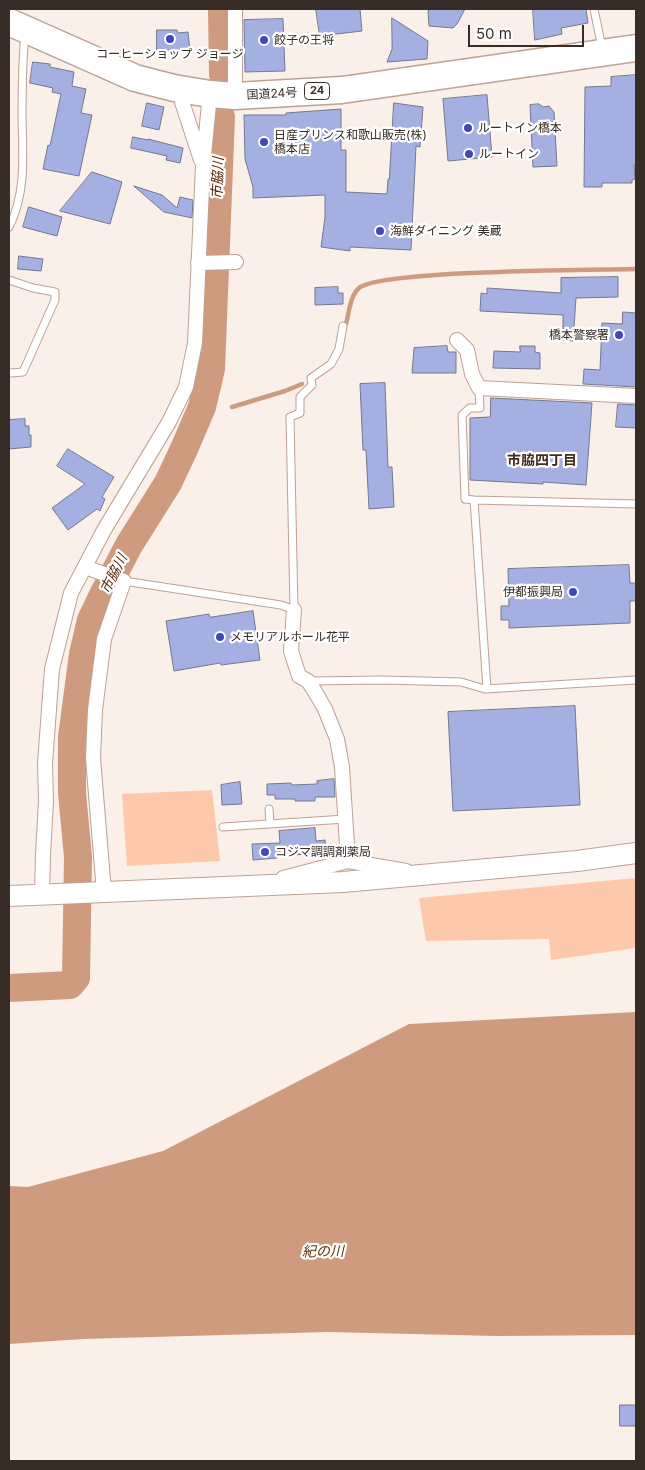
<!DOCTYPE html>
<meta charset="utf-8">
<style>
body{margin:0}
#map{position:relative;width:645px;height:1470px;overflow:hidden;background:#fbf0e9;font-family:Inter,sans-serif}
canvas{display:block}
.frame{position:absolute;inset:0;border:10px solid #372c26;pointer-events:none}
.scale{position:absolute;left:468px;top:25px;width:116px;height:22px;box-sizing:border-box;border:2px solid #372c26;border-top:0;padding-left:6px;font-size:15px;line-height:18px;white-space:nowrap;color:#372c26;-webkit-text-stroke:4px #fff;paint-order:stroke}
</style>
<div id="map">
<canvas width="645" height="1470"></canvas>
<div class="frame"></div>
<div class="scale">50 m</div>
</div>
<script>
const context = document.querySelector('canvas').getContext('2d');
context.lineJoin = 'round';
function fillPath(path, color) { context.fillStyle = color; context.fill(path, 'evenodd'); }
function trace(path, color, width, dash) { context.strokeStyle = color; context.lineWidth = width; context.lineCap = dash ? 'butt' : 'round'; context.setLineDash(dash || []); context.stroke(path); }
function label(font, color, halo, rows, align = 'center') {
  context.font = font + ' Inter,"Noto Sans JP",sans-serif'; context.lineWidth = 4.5; context.setLineDash([]); context.textBaseline = 'middle'; context.strokeStyle = halo; context.fillStyle = color; for (const [text, x, y, turn = 0] of rows) {
    context.save(); context.translate(x, y); context.rotate((+turn || 0) * Math.PI / 180); context.textAlign = isNaN(turn) ? turn : align; if (halo) context.strokeText(text, 0, 0); context.fillText(text, 0, 0); context.restore();
  }
}
fillPath(new Path2D(`
 M 212,790 L 220,861 L 127,866 L 122,794 Z
 M 636,878 L 636,948 L 551,960 L 549,939 L 426,941 L 419,898 Z`), '#fec8ab');
fillPath(new Path2D(`
 M 636,1012 L 636,1335 L 497,1336 L 328,1332 L 83,1339 L 9,1344 L 9,1186 L 28,1187 L 163,1151 L 409,1024 Z`), '#cf9b7f');
trace(new Path2D(`
 M 346,324 C 349,313 350,296 359,288 C 380,270 596,270 636,269
 M 232,407 L 285,391 L 302,384`), '#cf9b7f', 4.5);
trace(new Path2D(`
 M 222,9 L 223,74
 M 9,988 L 70,985 L 76,978 L 78,857 L 72,793 L 72,737 L 83,654 L 91,620 L 103,595 L 129,545 L 168,483 L 184,449 L 202,407 L 211,369 L 221,117`), '#cf9b7f', 28);
const building = new Path2D(`
 M 316,9 L 360,9 L 362,31 L 320,36 Z
 M 432,9 L 465,9 L 457,24 L 453,28 L 429,26 L 428,11 Z
 M 533,9 L 586,9 L 588,23 L 561,28 L 562,34 L 535,40 Z
 M 392,18 L 428,41 L 427,59 L 387,62 L 392,49 Z
 M 283,19 L 285,71 L 245,72 L 244,20 Z
 M 157,30 L 177,30 L 178,33 L 188,32 L 190,51 L 157,50 Z
 M 33,62 L 50,64 L 50,67 L 74,72 L 72,86 L 86,89 L 81,113 L 92,115 L 79,176 L 43,169 L 48,145 L 50,146 L 61,94 L 52,92 L 53,88 L 30,83 Z
 M 636,75 L 636,165 L 634,165 L 635,179 L 632,180 L 632,183 L 602,183 L 602,187 L 584,187 L 585,87 L 611,86 L 611,77 Z
 M 487,95 L 492,157 L 448,161 L 443,99 Z
 M 147,103 L 164,107 L 159,130 L 142,126 Z
 M 394,103 L 423,107 L 420,147 L 416,146 L 411,250 L 350,247 L 350,251 L 321,247 L 325,217 L 325,195 L 253,198 L 253,187 L 245,159 L 244,115 L 286,115 L 286,113 L 341,109 L 341,150 L 346,150 L 346,192 L 387,194 L 388,179 L 389,179 Z
 M 539,104 L 543,107 L 549,106 L 554,112 L 557,166 L 533,167 L 530,105 Z
 M 133,137 L 148,140 L 148,139 L 183,148 L 180,163 L 166,160 L 167,156 L 131,148 Z
 M 92,172 L 122,182 L 110,224 L 60,211 Z
 M 134,186 L 162,195 L 177,208 L 180,197 L 193,200 L 192,218 L 164,212 Z
 M 29,207 L 62,217 L 57,236 L 23,227 Z
 M 19,256 L 43,259 L 41,271 L 18,269 Z
 M 618,277 L 618,297 L 576,298 L 573,341 L 563,340 L 563,315 L 480,311 L 481,293 L 487,294 L 487,288 L 561,293 L 561,278 Z
 M 338,287 L 338,293 L 343,293 L 343,304 L 315,305 L 315,288 Z
 M 623,312 L 636,313 L 636,387 L 583,384 L 584,369 L 600,370 L 602,323 L 622,324 Z
 M 447,346 L 448,352 L 456,352 L 456,373 L 412,373 L 414,348 Z
 M 520,346 L 535,346 L 535,352 L 540,353 L 540,369 L 493,368 L 494,351 L 520,352 Z
 M 385,383 L 388,467 L 392,467 L 394,507 L 369,509 L 366,450 L 363,450 L 360,384 Z
 M 491,398 L 592,403 L 586,485 L 543,482 L 543,484 L 470,480 L 470,418 L 490,417 Z
 M 618,404 L 636,405 L 636,428 L 616,427 Z
 M 25,419 L 25,426 L 29,426 L 29,435 L 31,435 L 31,447 L 9,449 L 9,420 Z
 M 68,449 L 114,477 L 102,497 L 105,499 L 100,511 L 97,509 L 68,530 L 52,508 L 85,484 L 57,466 Z
 M 629,565 L 630,583 L 636,583 L 636,601 L 630,601 L 630,623 L 509,628 L 509,620 L 501,620 L 501,606 L 509,606 L 508,569 Z
 M 253,611 L 260,660 L 221,665 L 220,663 L 174,671 L 166,621 L 209,614 L 210,617 Z
 M 575,706 L 580,805 L 453,811 L 448,712 Z
 M 334,779 L 335,797 L 315,797 L 315,801 L 295,801 L 295,799 L 275,799 L 275,795 L 267,795 L 267,784 L 291,783 L 292,785 L 317,784 L 317,781 Z
 M 240,782 L 242,804 L 222,805 L 221,785 Z
 M 315,828 L 316,841 L 325,840 L 326,853 L 277,856 L 277,858 L 253,860 L 252,844 L 280,843 L 279,831 Z
 M 620,1405 L 636,1405 L 636,1426 L 620,1426 Z`);
fillPath(building, '#a4afe2');
trace(building, '#727890', 1);
const lane = new Path2D(`
 M 594,9 L 602,48
 M 9,227 C 26,194 23,156 22,120 C 22,92 22,62 25,34
 M 9,280 L 33,288 L 55,292 L 55,300 L 23,372 L 11,373 L 9,372
 M 479,388 L 480,408 L 470,408 L 462,415 L 465,499 L 474,500 L 487,689
 M 474,500 L 636,504
 M 124,581 L 281,605 L 294,610 L 290,417 L 300,413 L 300,397 L 312,385 L 311,378 L 331,364 L 339,349 L 343,326
 M 309,681 L 382,680 L 461,682 L 485,689 L 636,680
 M 269,809 L 270,824
 M 223,827 L 345,819`);
const street = new Path2D(`
 M 235,96 L 235,9
 M 182,102 L 201,160
 M 198,263 L 236,262
 M 457,340 L 467,350 L 472,374 L 479,388 L 636,396
 M 85,567 L 124,581 L 104,639 L 95,710 L 93,758 L 104,892
 M 294,610 L 291,651 L 299,676 L 308,681 L 314,690 L 325,709 L 337,739 L 342,767 L 348,861
 M 283,878 L 348,861 L 406,871
 M 42,894 L 43,855 L 46,801 L 45,763 L 52,669 L 71,593 L 104,530 L 169,422 L 186,387 L 195,343 L 203,165 L 210,94`);
const secondary = new Path2D(`
 M 9,896 L 343,882 L 577,861 L 636,853`);
const highway = new Path2D(`
 M 9,22 L 135,78 L 174,88 L 210,94 L 235,96 L 342,90 L 636,48`);
trace(lane, '#bda193', 9);
trace(street, '#bda193', 16);
trace(secondary, '#bda193', 22);
trace(highway, '#bda193', 29);
trace(lane, '#fff', 7);
trace(street, '#fff', 14);
trace(secondary, '#fff', 20);
trace(highway, '#fff', 26);
for (const [x, y, r, color] of [
 [170,39,5,"#4247bc"],
 [264,40,5,"#4247bc"],
 [468,128,5,"#4247bc"],
 [264,142,5,"#4247bc"],
 [469,154,5,"#4247bc"],
 [380,231,5,"#4247bc"],
 [619,335,5,"#4247bc"],
 [573,592,5,"#4247bc"],
 [220,637,5,"#4247bc"],
 [265,852,5,"#4247bc"]
]) { const dot = new Path2D(); dot.arc(x, y, r, 0, 2 * Math.PI); context.fillStyle = color; context.fill(dot); trace(dot, '#fff', 2); }
for (const [x, y, w] of [
 [317,91,25]
]) { const box = new Path2D(); box.roundRect(x - w / 2, y - 8.5, w, 17, 4); context.fillStyle = '#fff'; context.fill(box); trace(box, '#372c26', 1); }
label('bold 11px', '#372c26', null, [
 ["24",317,91]
]);
label('12px', '#372c26', '#fff', [
 ["餃子の王将",274,40],
 ["コーヒーショップ ジョージ",170,54,"center"],
 ["ルートイン橋本",478,128],
 ["日産プリンス和歌山販売(株)",274,135],
 ["橋本店",274,149],
 ["ルートイン",479,154],
 ["海鮮ダイニング 美蔵",390,231],
 ["橋本警察署",609,335,"right"],
 ["伊都振興局",563,592,"right"],
 ["メモリアルホール花平",230,637],
 ["コジマ調調剤薬局",275,852]
], 'left');
label('12px', '#372c26', '#fff', [
 ["国道24号",272,94,-3]
]);
label('italic 14px', '#5d2c0c', '#fff', [
 ["市脇川",218,178,-88],
 ["市脇川",114,574,-63],
 ["紀の川",323,1252,-1]
]);
label('bold 14px', '#432d21', '#fff', [
 ["市脇四丁目",542,461]
]);
</script>
